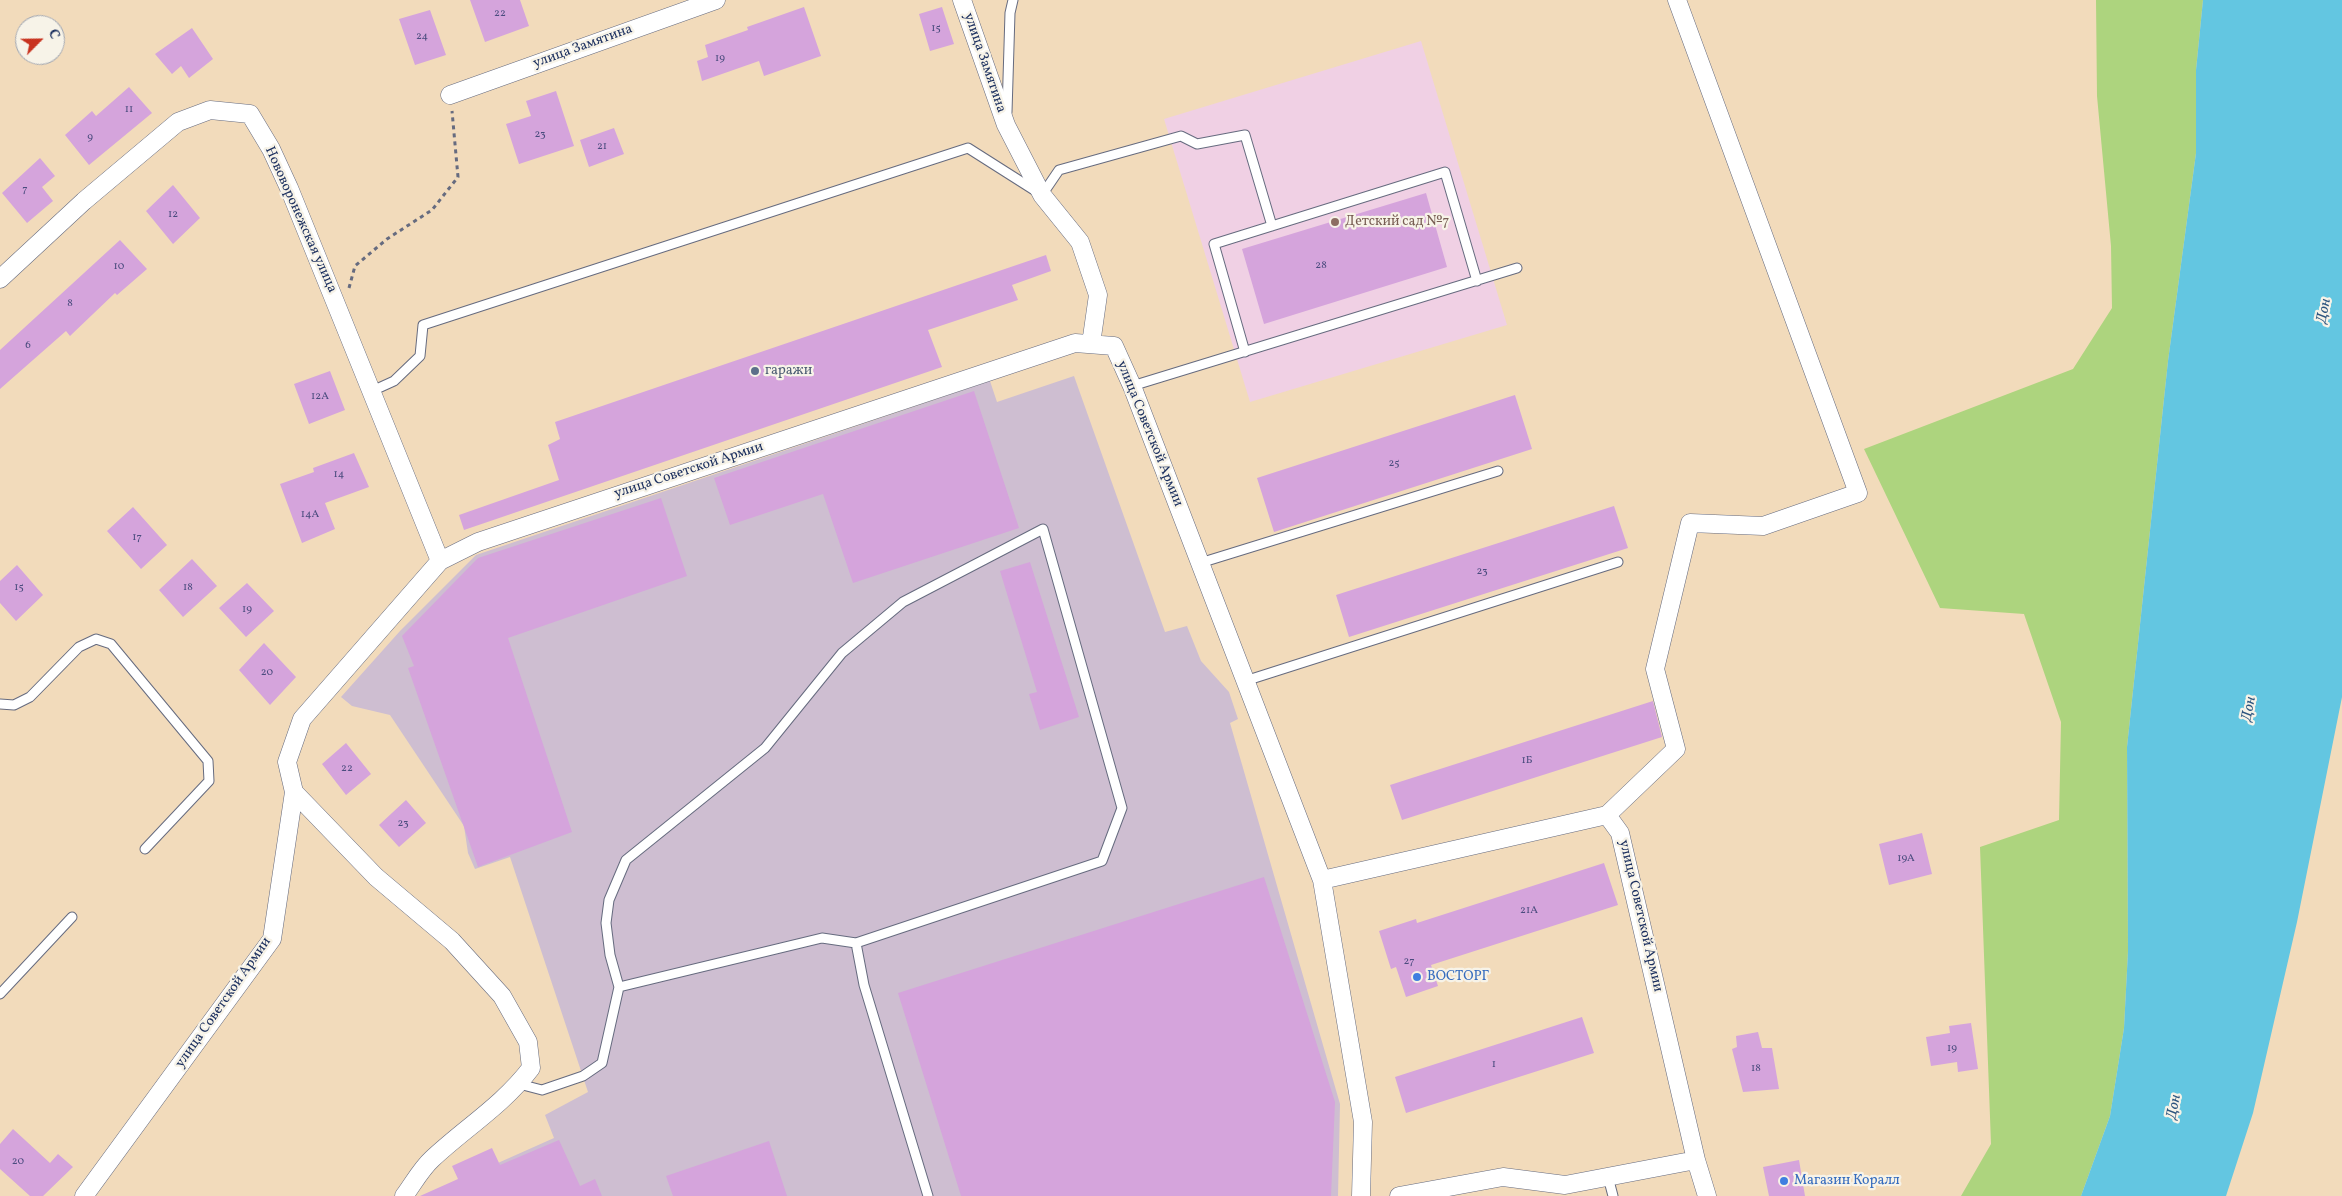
<!DOCTYPE html>
<meta charset="utf-8">
<style>
body{margin:0}
#map{position:relative;width:2342px;height:1196px;overflow:hidden;background:#f2dbbb;font-family:Vollkorn,serif}
canvas{display:block}
.north{position:absolute;left:15px;top:15px;width:50px;height:50px;box-sizing:border-box;background:#f7f3e8;border:1px solid #9fa5b1;border-radius:50%;rotate:67deg;font-size:14px;font-weight:700;line-height:20px;text-align:center;color:#1b2f5e}
.north::after{content:'';display:block;margin:auto;width:18px;height:22px;background:#c8321e;clip-path:polygon(50% 0,100% 100%,50% 72%,0 100%)}
</style>
<div id="map">
<canvas width="2342" height="1196"></canvas>
<div class="north">С</div>
</div>
<script>
const context = document.querySelector('canvas').getContext('2d');
context.lineJoin = 'round';
function fillPath(path, color) { context.fillStyle = color; context.fill(path, 'evenodd'); }
function trace(path, color, width, dash) { context.strokeStyle = color; context.lineWidth = width; context.lineCap = dash ? 'butt' : 'round'; context.setLineDash(dash || []); context.stroke(path); }
function label(font, color, halo, rows, align = 'center') {
  context.font = font + ' Vollkorn,serif'; context.lineWidth = 4.5; context.setLineDash([]); context.textBaseline = 'middle'; context.strokeStyle = halo; context.fillStyle = color; for (const [text, x, y, turn = 0] of rows) {
    context.save(); context.translate(x, y); context.rotate((+turn || 0) * Math.PI / 180); context.textAlign = isNaN(turn) ? turn : align; if (halo) context.strokeText(text, 0, 0); context.fillText(text, 0, 0); context.restore();
  }
}
fillPath(new Path2D(`
 M 1421,41 L 1507,325 L 1250,402 L 1164,119 Z`), '#f0d0e4');
fillPath(new Path2D(`
 M 1074,376 L 1165,632 L 1187,626 L 1201,661 L 1229,692 L 1238,719 L 1230,723 L 1340,1104 L 1338,1196 L 432,1196 L 435,1191 L 554,1138 L 545,1115 L 588,1092 L 510,857 L 475,869 L 468,853 L 464,826 L 390,715 L 352,706 L 341,697 L 400,631 L 476,555 L 990,381 L 997,402 Z`), '#cebed1');
fillPath(new Path2D(`
 M 2096,0 L 2203,0 L 2196,70 L 2196,153 L 2168,361 L 2127,747 L 2128,951 L 2124,1028 L 2110,1116 L 2081,1196 L 1961,1196 L 1991,1144 L 1980,847 L 2059,820 L 2061,722 L 2024,614 L 1940,608 L 1864,449 L 2073,369 L 2112,308 L 2111,246 L 2097,96 Z`), '#add47e');
fillPath(new Path2D(`
 M 2203,0 L 2342,0 L 2342,697 L 2297,922 L 2253,1113 L 2226,1196 L 2081,1196 L 2110,1116 L 2124,1028 L 2128,951 L 2127,747 L 2168,361 L 2196,153 L 2196,70 Z`), '#63c6e1');
fillPath(new Path2D(`
 M 470,0 L 520,0 L 529,26 L 485,42 Z
 M 804,7 L 821,56 L 764,76 L 759,61 L 702,81 L 697,61 L 708,57 L 705,45 L 748,30 L 747,27 Z
 M 942,7 L 954,44 L 930,51 L 919,14 Z
 M 430,10 L 446,55 L 415,65 L 399,19 Z
 M 192,28 L 213,59 L 189,78 L 181,66 L 172,74 L 155,54 Z
 M 129,87 L 152,113 L 89,165 L 65,135 L 92,111 L 96,116 Z
 M 556,91 L 574,146 L 519,164 L 506,124 L 531,116 L 526,101 Z
 M 614,128 L 624,154 L 589,167 L 580,140 Z
 M 40,158 L 55,176 L 42,187 L 53,201 L 27,223 L 2,193 Z
 M 173,185 L 200,218 L 173,244 L 146,211 Z
 M 1426,193 L 1447,267 L 1264,324 L 1242,249 Z
 M 120,240 L 147,269 L 117,295 L 115,293 L 70,336 L 66,331 L 0,389 L 0,350 Z
 M 1046,255 L 1051,271 L 1012,285 L 1018,300 L 928,330 L 942,367 L 464,530 L 459,515 L 559,480 L 548,445 L 560,439 L 555,422 Z
 M 330,371 L 345,410 L 309,424 L 294,384 Z
 M 974,391 L 1019,528 L 853,583 L 823,494 L 730,525 L 714,478 Z
 M 1515,395 L 1532,449 L 1274,532 L 1257,478 Z
 M 354,453 L 369,487 L 325,503 L 335,529 L 302,543 L 280,484 L 314,472 L 313,468 Z
 M 661,498 L 687,576 L 508,638 L 572,832 L 478,867 L 408,668 L 414,666 L 402,636 L 478,558 Z
 M 1614,506 L 1628,548 L 1349,637 L 1336,595 Z
 M 133,507 L 167,545 L 141,569 L 107,531 Z
 M 192,559 L 217,586 L 183,617 L 159,590 Z
 M 1030,562 L 1079,717 L 1040,730 L 1029,694 L 1037,692 L 1000,571 Z
 M 17,565 L 43,595 L 16,621 L 0,603 L 0,581 Z
 M 247,583 L 274,611 L 246,637 L 219,608 Z
 M 264,643 L 296,677 L 270,705 L 239,670 Z
 M 1653,701 L 1662,737 L 1402,820 L 1390,785 Z
 M 346,743 L 371,774 L 346,795 L 322,764 Z
 M 406,800 L 426,823 L 399,847 L 379,825 Z
 M 1922,833 L 1932,874 L 1889,885 L 1879,844 Z
 M 1604,863 L 1618,905 L 1431,965 L 1438,986 L 1406,997 L 1396,967 L 1391,969 L 1379,931 L 1416,919 L 1417,923 Z
 M 1264,877 L 1335,1102 L 1331,1196 L 961,1196 L 898,993 Z
 M 1582,1017 L 1594,1053 L 1406,1113 L 1395,1077 Z
 M 1971,1023 L 1978,1069 L 1958,1072 L 1957,1062 L 1931,1066 L 1926,1037 L 1950,1033 L 1949,1026 Z
 M 1758,1032 L 1762,1048 L 1772,1048 L 1779,1089 L 1743,1092 L 1732,1049 L 1737,1047 L 1736,1036 Z
 M 13,1129 L 50,1163 L 58,1154 L 73,1167 L 43,1196 L 30,1196 L 0,1169 L 0,1144 Z
 M 559,1140 L 580,1186 L 595,1179 L 602,1196 L 420,1196 L 458,1179 L 452,1166 L 492,1148 L 500,1165 Z
 M 769,1141 L 787,1196 L 673,1196 L 666,1176 Z
 M 1799,1160 L 1805,1196 L 1769,1196 L 1763,1167 Z`), '#d5a4dc');
const lane = new Path2D(`
 M 1007,112 L 1010,13 L 1013,0
 M 1245,352 L 1214,244 L 1445,172 L 1477,281
 M 1132,386 L 1517,268
 M 372,391 L 394,381 L 420,356 L 423,325 L 968,148 L 1042,195 L 1059,170 L 1181,136 L 1197,144 L 1245,135 L 1272,226
 M 1200,563 L 1498,471
 M 1245,681 L 1618,562
 M 0,704 L 14,705 L 30,697 L 79,647 L 96,639 L 111,644 L 208,761 L 209,781 L 145,849
 M 856,943 L 864,985 L 928,1196
 M 0,994 L 72,917
 M 519,1084 L 542,1090 L 583,1076 L 602,1063 L 619,987 L 610,955 L 606,923 L 609,900 L 626,860 L 765,748 L 842,653 L 903,602 L 1043,529 L 1122,808 L 1102,861 L 856,943 L 822,938 L 619,987
 M 1608,1177 L 1613,1196`);
const street = new Path2D(`
 M 962,0 L 1006,125 L 1042,195 L 1080,242 L 1098,295 L 1091,344
 M 450,95 L 716,0
 M 0,279 L 84,201 L 178,122 L 210,110 L 250,114 L 271,149 L 289,188 L 440,561
 M 294,792 L 376,877 L 452,941 L 502,996 L 528,1042 L 531,1068 C 503,1105 465,1128 432,1159 C 421,1169 413,1184 404,1196
 M 1607,815 L 1676,749 L 1655,669 L 1690,523 L 1763,526 L 1858,493 L 1677,0
 M 1322,880 L 1607,815 L 1620,833 L 1696,1160
 M 84,1196 L 272,939 L 294,792 L 287,762 L 302,719 L 440,561 L 478,542 L 1075,343 L 1114,346 L 1132,386 L 1322,880 L 1363,1122 L 1361,1196
 M 1399,1196 L 1503,1177 L 1565,1185 L 1696,1160 L 1707,1196`);
trace(lane, '#666b7f', 11);
trace(street, '#666b7f', 19);
trace(new Path2D(`
 M 349,288 L 355,266 L 387,239 L 432,210 L 458,177 L 452,111`), '#666b7f', 3, [4, 4]);
trace(lane, '#fff', 9);
trace(street, '#fff', 18);
for (const [x, y, r, color] of [
 [1335,222,5,"#8d6e63"],
 [755,371,5,"#5c6f8a"],
 [1417,977,5,"#3f7fe0"],
 [1784,1181,5,"#3f7fe0"]
]) { const dot = new Path2D(); dot.arc(x, y, r, 0, 2 * Math.PI); context.fillStyle = color; context.fill(dot); trace(dot, '#f7f3e8', 2); }
label('11px', '#4a4c7e', null, [
 ["22",500,14],
 ["15",936,29],
 ["24",422,37],
 ["19",720,59],
 ["11",129,110],
 ["23",540,135],
 ["9",90,138],
 ["21",602,147],
 ["7",25,190],
 ["12",173,215],
 ["28",1321,266],
 ["10",119,267],
 ["8",70,304],
 ["6",28,346],
 ["12А",320,397],
 ["25",1394,464],
 ["14",339,475],
 ["14А",310,515],
 ["17",137,538],
 ["23",1482,572],
 ["15",19,588],
 ["18",188,588],
 ["19",247,610],
 ["20",267,673],
 ["1Б",1527,761],
 ["22",347,769],
 ["23",403,824],
 ["19А",1906,859],
 ["21А",1529,911],
 ["27",1409,962],
 ["19",1952,1049],
 ["1",1494,1065],
 ["18",1756,1069],
 ["20",18,1162]
]);
label('14px', '#1b2f5e', '#f7f3e8', [
 ["улица Замятина",583,47,-20],
 ["улица Замятина",984,63,71],
 ["Нововоронежская улица",300,220,66],
 ["улица Советской Армии",1149,434,68],
 ["улица Советской Армии",689,471,-18],
 ["улица Советской Армии",1640,916,77],
 ["улица Советской Армии",224,1003,-55]
]);
label('14px', '#785e54', '#f7f3e8', [
 ["Детский сад №7",1345,222]
], 'left');
label('14px', '#4e5e75', '#f7f3e8', [
 ["гаражи",765,371]
], 'left');
label('14px', '#366cbe', '#f7f3e8', [
 ["ВОСТОРГ",1427,977],
 ["Магазин Коралл",1794,1181]
], 'left');
label('italic 15px', '#2d557f', '#f7f3e8', [
 ["Дон",2325,311,-79],
 ["Дон",2250,709,-79],
 ["Дон",2175,1107,-79]
]);
</script>
